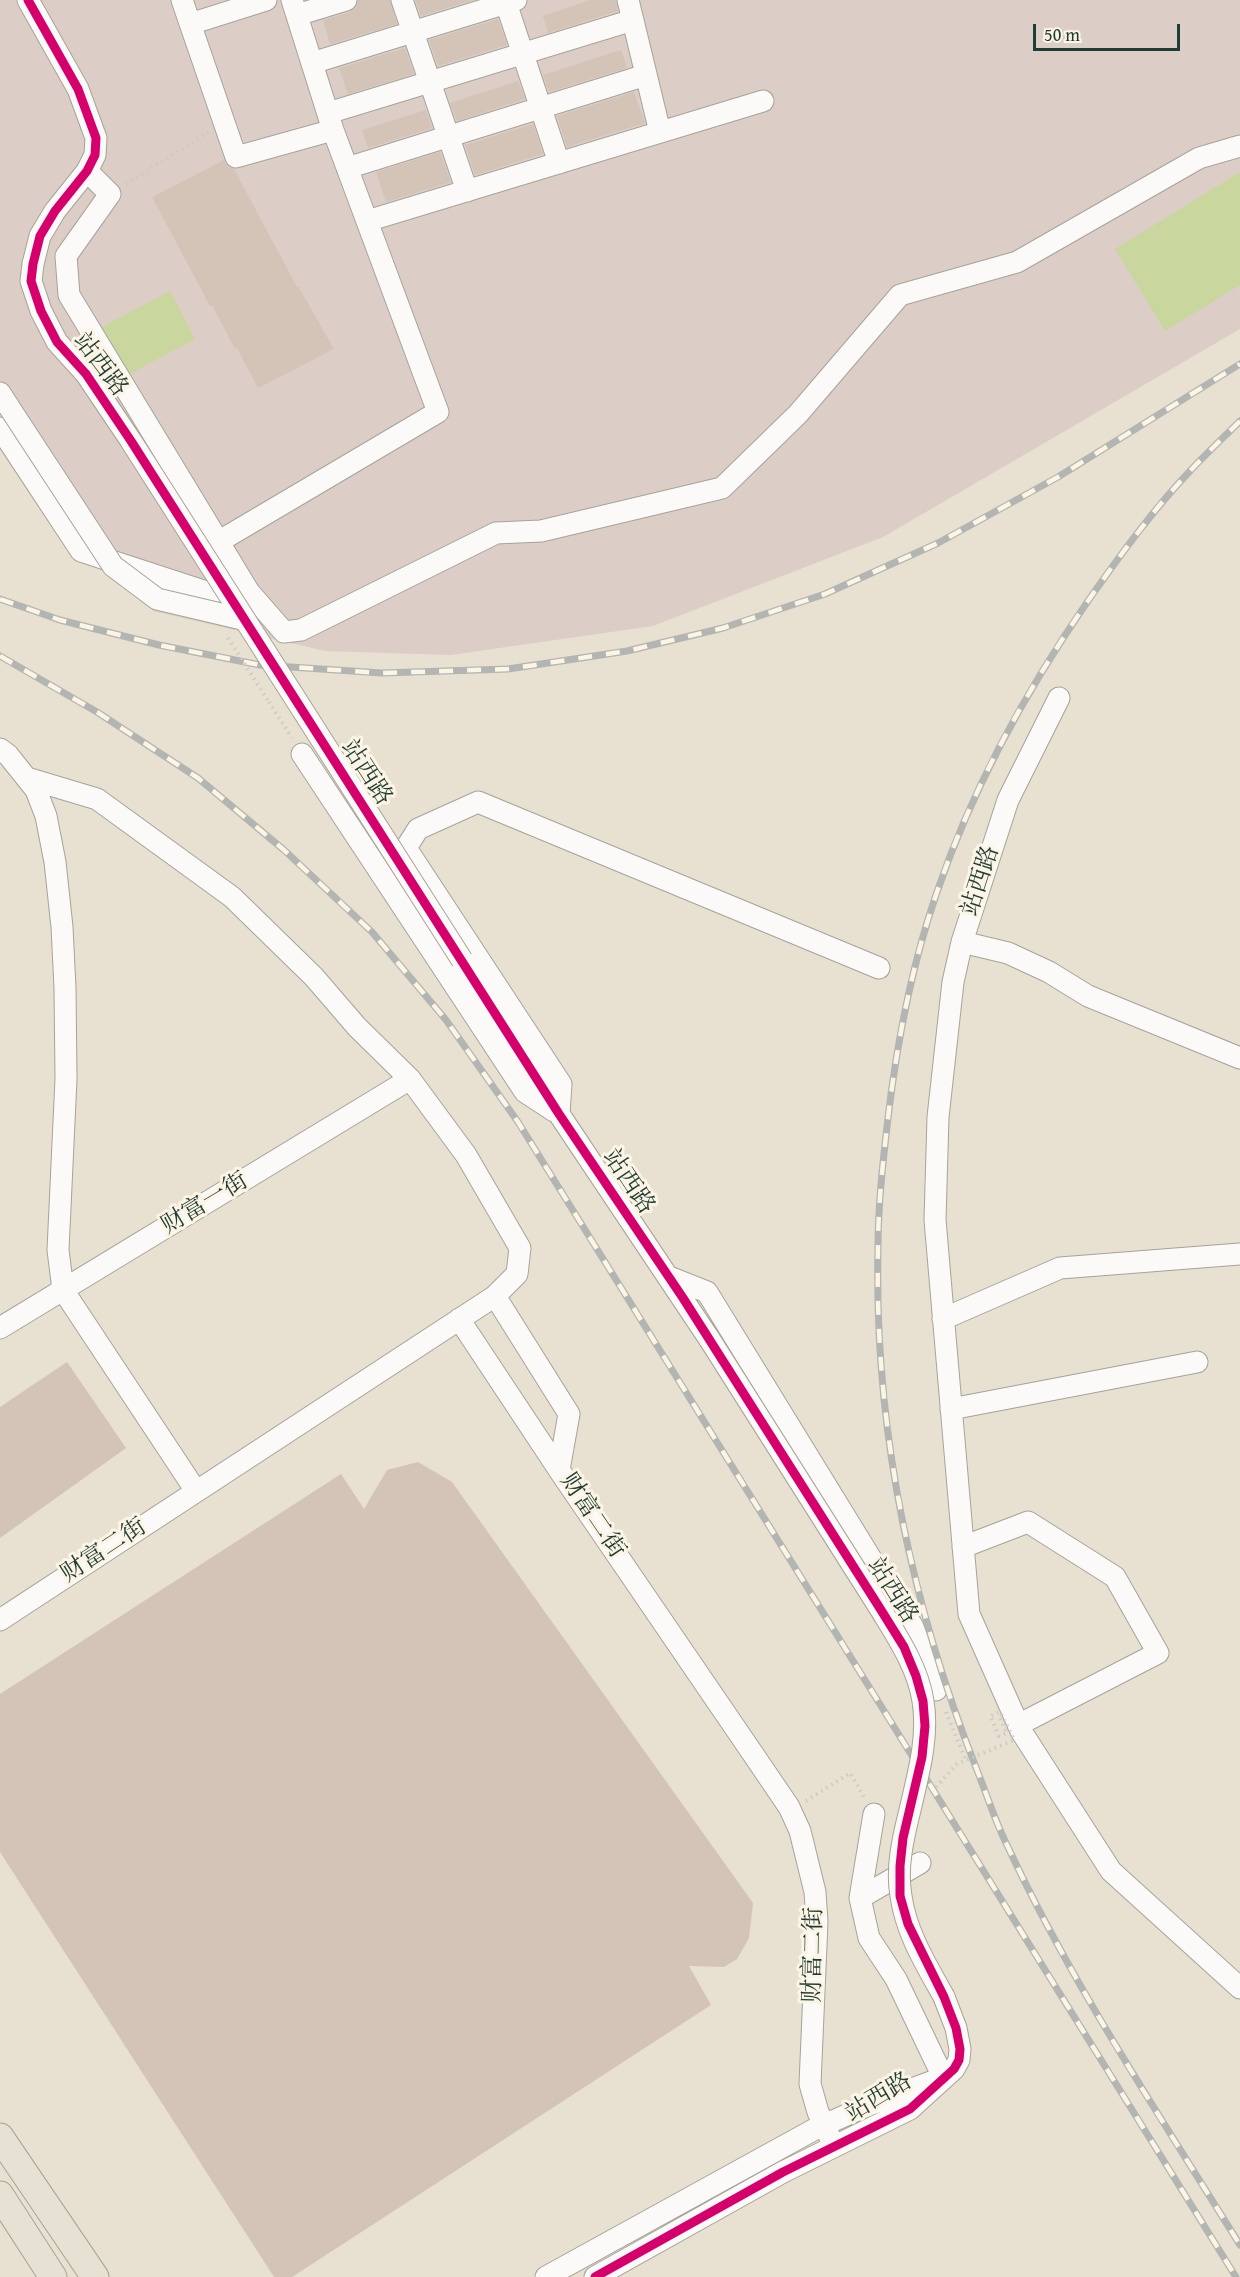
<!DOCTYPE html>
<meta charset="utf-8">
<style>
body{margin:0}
#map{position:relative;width:1240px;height:2277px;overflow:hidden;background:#e8e0d0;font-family:"Gentium Book Plus",serif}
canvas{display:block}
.scale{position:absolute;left:1033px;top:24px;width:147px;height:27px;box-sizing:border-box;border:3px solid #1f3d34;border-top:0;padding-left:8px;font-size:18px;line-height:21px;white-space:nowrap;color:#1f3d34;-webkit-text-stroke:4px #fcf5e5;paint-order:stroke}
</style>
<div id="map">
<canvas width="1240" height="2277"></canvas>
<div class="scale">50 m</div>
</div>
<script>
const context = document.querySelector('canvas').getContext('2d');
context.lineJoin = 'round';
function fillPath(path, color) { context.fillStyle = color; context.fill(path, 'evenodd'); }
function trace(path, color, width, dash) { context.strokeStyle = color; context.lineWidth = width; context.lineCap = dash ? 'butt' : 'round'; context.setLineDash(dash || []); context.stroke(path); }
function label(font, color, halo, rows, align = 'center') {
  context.font = font + ' "Gentium Book Plus","Noto Serif SC",serif'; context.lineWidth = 6; context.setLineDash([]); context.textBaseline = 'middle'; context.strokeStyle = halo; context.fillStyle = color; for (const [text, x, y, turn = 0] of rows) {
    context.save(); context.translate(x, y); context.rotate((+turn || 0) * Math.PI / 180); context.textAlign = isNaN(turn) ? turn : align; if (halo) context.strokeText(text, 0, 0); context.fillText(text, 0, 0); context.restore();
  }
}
fillPath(new Path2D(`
 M 0,0 L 1240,0 L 1240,329 L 883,537 L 653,626 L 451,655 L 325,651 L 153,611 L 0,397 Z`), '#dccec7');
fillPath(new Path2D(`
 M 1240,172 L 1240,285 L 1165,331 L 1115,249 Z
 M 170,291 L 195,339 L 128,375 L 102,327 Z`), '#c9d69d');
fillPath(new Path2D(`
 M 358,0 L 390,0 L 397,24 L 330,44 L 323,20 L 350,12 L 356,8 Z
 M 415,0 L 473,0 L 421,16 Z
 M 590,0 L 616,0 L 618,11 L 548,33 L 543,16 Z
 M 498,19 L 507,45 L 438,66 L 429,40 Z
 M 405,48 L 414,74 L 348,94 L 339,68 Z
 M 621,50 L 627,68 L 549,92 L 543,75 Z
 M 518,81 L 525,99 L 457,121 L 450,103 Z
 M 634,92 L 645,123 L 567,147 L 557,116 Z
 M 426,110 L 432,128 L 368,148 L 362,130 Z
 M 533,124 L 543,154 L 475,175 L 465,145 Z
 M 440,152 L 451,182 L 386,202 L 376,172 Z
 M 224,160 L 228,167 L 234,169 L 297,287 L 298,286 L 334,349 L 258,388 L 237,348 L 235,349 L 212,305 L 210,306 L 152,197 Z
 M 67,1362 L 126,1448 L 0,1538 L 0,1407 Z
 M 418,1462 L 452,1482 L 753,1903 L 749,1938 L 737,1959 L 724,1967 L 689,1966 L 711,2005 L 292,2277 L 274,2277 L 0,1852 L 0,1694 L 341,1474 L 364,1509 L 387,1470 Z`), '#d4c3b7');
const minor = new Path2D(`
 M 28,0 L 78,89 L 96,138 L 95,155 L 87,171 L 55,211 L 40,236 L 33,264
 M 182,0 L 236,157 L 333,130
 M 402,0 L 467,191
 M 505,0 L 559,163
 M 628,0 L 660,132
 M 297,15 L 346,0
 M 190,24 L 266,0
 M 312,63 L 516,0
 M 328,113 L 633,20
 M 347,168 L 646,75
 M 87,171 L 110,194 L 66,256 L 69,295 L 249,592 L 284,632 L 301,630 L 496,533 L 541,531 L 722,488 L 798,414 L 900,295 L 1017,262 L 1199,158 L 1240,146
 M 367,221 L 763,101
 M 0,393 L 9,407
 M 0,428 L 81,551 L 243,604
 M 218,542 L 438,412 L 333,130 L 292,0
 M 1059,698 L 1008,800 L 962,942 L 953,982 L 938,1117 L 935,1220 L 969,1614 L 1021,1731 L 1111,1871 L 1240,1988
 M 0,749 L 8,755 L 36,790 L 46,816 L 55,862 L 62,927 L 65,988 L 66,1079 L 58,1250 L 63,1290 L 196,1491
 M 302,754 L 525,1092 L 554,1111
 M 962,942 L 1008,953 L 1049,972 L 1088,996 L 1240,1058
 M 462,960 L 559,1114 L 710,1340
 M 559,1114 L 561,1084 L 406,848 L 418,829 L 478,802 L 879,968
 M 669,1277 L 707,1292 L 913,1627 L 936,1690
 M 495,1296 L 569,1414 L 559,1470 L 753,1754 L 789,1807 L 800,1831 L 815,1892 L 817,1922 L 810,2084 L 818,2112 L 834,2146
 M 459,1319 L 559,1470
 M 943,1319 L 1060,1268 L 1240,1254
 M 0,1328 L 410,1079
 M 951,1409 L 1197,1362
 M 963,1547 L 1028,1522 L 1115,1577 L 1158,1653 L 1018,1725
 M 0,1620 L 495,1296 L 517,1274 L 520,1248 L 466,1155 L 410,1079 L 357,1027 L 314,977 L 232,897 L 97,799 L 27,778
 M 874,1814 L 860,1898 L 869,1938 L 896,1979 L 943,2077
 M 860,1898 L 920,1863
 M 546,2277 L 815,2129 L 869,2105 L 936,2080
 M 595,2277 L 783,2172 L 910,2109 L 954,2069 L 959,2060 L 960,2049 L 956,2028 L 944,1997`);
const major = new Path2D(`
 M 0,2137 L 95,2277
 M 0,2195 L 53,2277`);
trace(minor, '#a4a499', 23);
trace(major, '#a4a499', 29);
trace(new Path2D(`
 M 126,184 L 209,132
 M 269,702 L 292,738
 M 946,1712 L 966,1761
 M 806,1801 L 850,1773 L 864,1797`), '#cacbc6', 4, [1.5, 4.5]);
trace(minor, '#fcfaf8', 21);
trace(major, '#e6e1d3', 27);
const rail = new Path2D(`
 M 1240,421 C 1223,438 1206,454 1190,471 C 1153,510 1121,554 1090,598 C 1027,689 973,786 937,892 C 912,964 897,1042 888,1118 C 883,1161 878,1205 878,1248 C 874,1427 911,1604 977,1770 C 987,1795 995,1821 1007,1845 C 1071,1983 1160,2116 1240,2245
 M 0,599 L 60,620 L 159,645 L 260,665 L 382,673 L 508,669 L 627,651 L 723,628 L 825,594 L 938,543 L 1058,477 L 1240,364
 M 0,656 L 97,712 L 198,778 L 284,850 L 372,932 L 446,1020 L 518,1122 L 1236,2277`);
trace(rail, '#b2b5b1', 7);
trace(rail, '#fcf5e5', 4.5, [14]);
const minorBridge = new Path2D(`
 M 33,264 L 31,281 L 41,311 L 57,342 L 86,374 L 131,441 L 462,960
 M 9,407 L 113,566 L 157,599 L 242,619
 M 710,1340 L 881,1610 C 898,1638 918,1668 923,1701 C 929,1737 918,1775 910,1810 C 903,1838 896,1868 901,1896 C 906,1933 927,1966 944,1997`);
trace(minorBridge, '#a4a499', 23, []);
trace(new Path2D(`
 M 228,638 L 269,702
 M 936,1787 L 957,1764 L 1014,1740 L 1000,1712 L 990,1716 L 999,1736 L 1007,1733 L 1000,1718`), '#cacbc6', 4, [1.5, 4.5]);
trace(minorBridge, '#fcfaf8', 21);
trace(new Path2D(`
 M 28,0 L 78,89 L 96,138 L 95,155 L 87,171 L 55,211 L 40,236 L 33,264 L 31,281 L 41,311 L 57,342 L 86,374 L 131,441 L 559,1114 L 683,1298 L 881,1610 L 904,1647 L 916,1676 L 923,1701 L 925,1726 L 922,1757 L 903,1838 L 900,1866 L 900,1896 L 908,1924 L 944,1997 L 956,2028 L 960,2049 L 959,2060 L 954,2069 L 910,2109 L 783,2172 L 595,2277`), '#d6006c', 9);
label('24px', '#1f3d34', '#fcf5e5', [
 ["站西路",100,365,53],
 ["站西路",366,773,57],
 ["站西路",981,881,-72],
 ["站西路",628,1182,56],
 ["财富一街",205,1204,-31],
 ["财富二街",592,1516,56],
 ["财富二街",104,1551,-33],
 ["站西路",892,1591,58],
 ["财富二街",814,1955,-89],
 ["站西路",879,2098,-31]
]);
</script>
